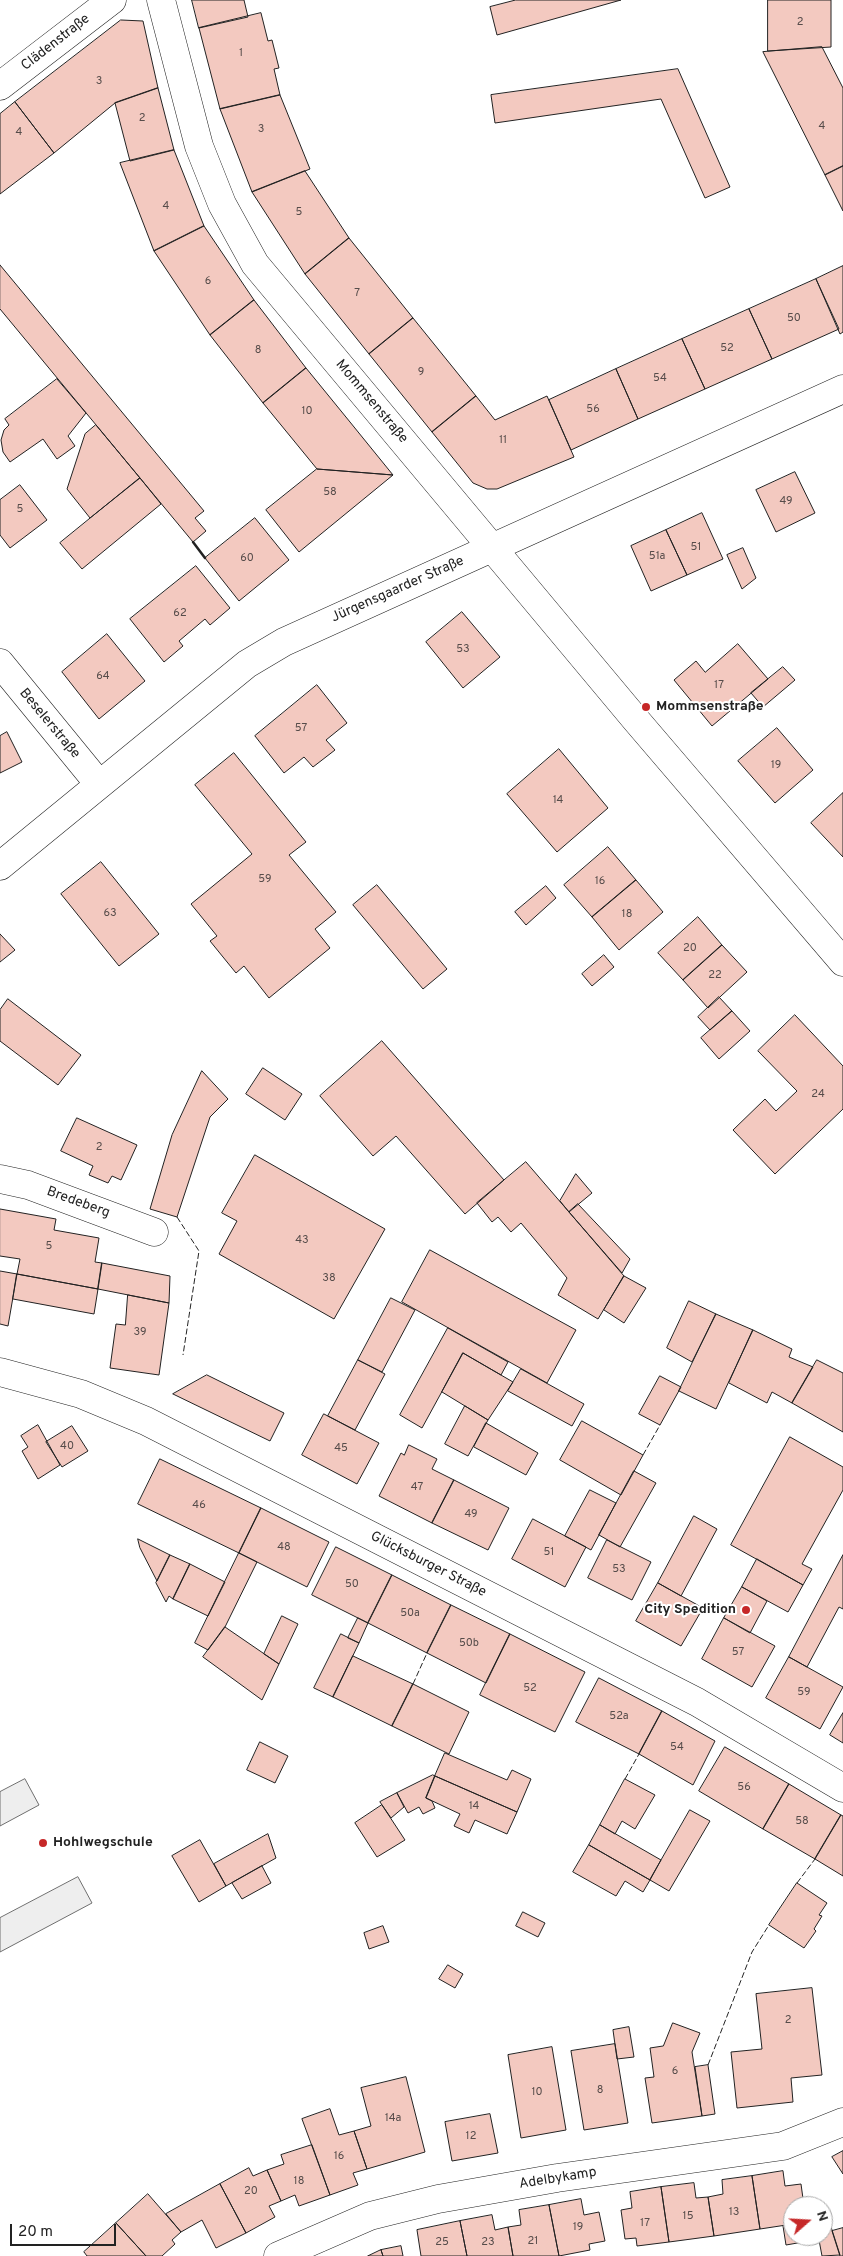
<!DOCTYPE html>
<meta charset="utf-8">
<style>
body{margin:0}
#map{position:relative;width:843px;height:2256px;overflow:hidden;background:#fff;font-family:Overpass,sans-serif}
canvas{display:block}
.north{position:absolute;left:783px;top:2196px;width:50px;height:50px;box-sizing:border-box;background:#fff;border:1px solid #a7a7a7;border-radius:50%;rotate:71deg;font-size:14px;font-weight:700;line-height:20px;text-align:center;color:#222}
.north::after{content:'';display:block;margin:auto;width:18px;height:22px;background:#c62828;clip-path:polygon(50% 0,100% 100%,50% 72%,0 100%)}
.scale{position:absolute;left:10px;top:2224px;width:106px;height:22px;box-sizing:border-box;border:2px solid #222;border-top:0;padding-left:6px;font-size:15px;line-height:18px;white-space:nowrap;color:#222;-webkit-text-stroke:4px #fff;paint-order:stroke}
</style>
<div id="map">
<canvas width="843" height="2256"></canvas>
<div class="north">N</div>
<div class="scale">20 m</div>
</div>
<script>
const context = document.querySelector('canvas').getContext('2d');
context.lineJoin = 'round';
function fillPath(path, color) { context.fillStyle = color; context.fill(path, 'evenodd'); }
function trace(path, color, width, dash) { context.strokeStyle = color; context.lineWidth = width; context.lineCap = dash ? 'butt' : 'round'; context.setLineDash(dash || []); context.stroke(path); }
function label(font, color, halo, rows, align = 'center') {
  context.font = font + ' Overpass,sans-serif'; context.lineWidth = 4; context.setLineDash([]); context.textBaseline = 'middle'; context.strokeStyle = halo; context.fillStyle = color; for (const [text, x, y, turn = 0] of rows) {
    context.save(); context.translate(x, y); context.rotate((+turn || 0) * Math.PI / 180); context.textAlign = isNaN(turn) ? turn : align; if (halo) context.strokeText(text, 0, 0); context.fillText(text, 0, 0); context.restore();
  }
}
const green = new Path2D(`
 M 25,1779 L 39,1805 L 0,1826 L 0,1792 Z
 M 78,1877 L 92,1903 L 0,1952 L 0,1918 Z`);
fillPath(green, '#eee');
trace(green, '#6f6f6f', 1);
const building = new Path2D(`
 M 192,0 L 244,0 L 248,17 L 199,28 Z
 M 516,0 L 621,0 L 497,35 L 490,7 Z
 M 768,0 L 831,0 L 831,47 L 768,51 Z
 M 261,13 L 268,41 L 272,40 L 279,68 L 274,69 L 280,95 L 220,109 L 199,28 Z
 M 121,20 L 143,21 L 158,88 L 115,103 L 54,153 L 15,102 Z
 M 822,47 L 843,88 L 843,166 L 825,175 L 763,52 Z
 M 678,69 L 730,187 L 705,198 L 661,99 L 495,123 L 491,95 Z
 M 158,88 L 174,150 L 130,161 L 115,103 Z
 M 280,95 L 310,169 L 252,192 L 220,109 Z
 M 15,102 L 54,153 L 0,194 L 0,114 Z
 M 174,150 L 204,226 L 154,251 L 120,163 Z
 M 843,166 L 843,211 L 825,175 Z
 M 305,171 L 349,238 L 305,274 L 252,192 Z
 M 204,226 L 254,300 L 210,335 L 154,251 Z
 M 349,238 L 413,318 L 369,354 L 305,274 Z
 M 0,265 L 204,511 L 195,518 L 206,531 L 193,542 L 0,309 Z
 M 843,266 L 843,332 L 840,334 L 816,279 Z
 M 816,279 L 839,329 L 772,359 L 749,309 Z
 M 254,300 L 306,368 L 263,403 L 210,335 Z
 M 749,309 L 772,359 L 705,389 L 682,339 Z
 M 413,318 L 476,396 L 432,432 L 369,354 Z
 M 682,339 L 705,389 L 638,419 L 616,369 Z
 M 306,368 L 350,422 L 393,475 L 317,469 L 263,403 Z
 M 616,369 L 638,419 L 571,450 L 549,400 Z
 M 57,379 L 86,413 L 68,436 L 75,446 L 57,459 L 43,439 L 10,462 L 3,452 L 1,440 L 4,430 L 9,425 L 5,419 Z
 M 476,396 L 495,420 L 547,396 L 574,457 L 497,489 L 487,489 L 473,483 L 432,432 Z
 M 96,425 L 140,478 L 90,518 L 67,489 L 85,434 Z
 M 317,469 L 393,475 L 299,552 L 266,510 Z
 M 795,472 L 815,513 L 776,532 L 756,490 Z
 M 140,478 L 161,504 L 82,569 L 60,543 Z
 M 20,485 L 47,520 L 10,548 L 0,535 L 0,500 Z
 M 702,513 L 723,559 L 687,575 L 666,530 Z
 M 255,518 L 289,560 L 239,601 L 205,558 Z
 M 666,530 L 687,575 L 651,591 L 631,546 Z
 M 743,548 L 756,578 L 742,589 L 727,555 Z
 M 196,566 L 230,608 L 210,625 L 205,619 L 179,641 L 183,646 L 164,662 L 130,619 Z
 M 462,612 L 500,657 L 463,688 L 426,642 Z
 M 107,634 L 145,681 L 99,719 L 62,672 Z
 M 738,644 L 768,679 L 712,726 L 674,680 L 696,661 L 705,672 Z
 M 783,667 L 795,680 L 763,707 L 751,693 Z
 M 317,685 L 347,723 L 326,740 L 335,750 L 313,767 L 304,757 L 284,773 L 255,736 Z
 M 777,728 L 813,770 L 775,803 L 738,761 Z
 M 7,732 L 22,762 L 0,773 L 0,736 Z
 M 559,749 L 608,808 L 557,852 L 507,794 Z
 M 234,753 L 306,842 L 289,855 L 336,912 L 315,929 L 330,948 L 269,998 L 244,966 L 236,973 L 210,941 L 217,936 L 191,904 L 252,854 L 195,785 Z
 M 843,793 L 843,857 L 811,823 Z
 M 608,847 L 636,880 L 592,917 L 564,885 Z
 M 101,862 L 159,934 L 119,966 L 61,894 Z
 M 636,880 L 663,912 L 619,950 L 592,917 Z
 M 377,885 L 447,969 L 423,989 L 353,905 Z
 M 546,886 L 556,898 L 526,925 L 515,912 Z
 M 698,917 L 722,945 L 683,980 L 658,953 Z
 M 0,934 L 15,950 L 0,962 Z
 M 722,945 L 747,972 L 708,1008 L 683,980 Z
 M 604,955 L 614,967 L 592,986 L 582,974 Z
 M 719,997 L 732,1011 L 710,1030 L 698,1017 Z
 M 8,999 L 81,1055 L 58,1085 L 0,1041 L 0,1010 Z
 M 732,1011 L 750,1031 L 719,1059 L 701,1038 Z
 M 795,1015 L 843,1066 L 843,1109 L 775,1174 L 733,1130 L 765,1099 L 776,1111 L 797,1091 L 758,1051 Z
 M 382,1041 L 504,1180 L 465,1214 L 396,1136 L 373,1156 L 320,1096 Z
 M 263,1068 L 302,1094 L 285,1120 L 246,1094 Z
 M 202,1071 L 228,1099 L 210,1117 L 177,1217 L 150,1209 L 172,1135 Z
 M 77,1118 L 137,1145 L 121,1180 L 112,1176 L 108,1183 L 89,1175 L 93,1166 L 61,1151 Z
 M 255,1155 L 385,1229 L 334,1319 L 219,1254 L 237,1221 L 222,1213 Z
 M 526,1162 L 624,1276 L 598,1319 L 558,1295 L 567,1278 L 521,1223 L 511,1232 L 498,1217 L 492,1222 L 477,1203 Z
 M 576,1174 L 592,1193 L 569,1212 L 560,1201 Z
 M 578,1204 L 630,1259 L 622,1273 L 569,1212 Z
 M 0,1209 L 56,1219 L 54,1230 L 99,1238 L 95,1262 L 102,1263 L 98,1289 L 17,1274 L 20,1259 L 0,1256 Z
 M 430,1250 L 576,1330 L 547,1383 L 402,1302 Z
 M 102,1263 L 170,1276 L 169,1303 L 98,1289 Z
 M 0,1271 L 17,1274 L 8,1326 L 0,1324 Z
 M 17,1274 L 98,1289 L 94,1314 L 13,1299 Z
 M 624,1276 L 646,1288 L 624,1323 L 604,1310 Z
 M 128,1295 L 169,1303 L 159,1375 L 110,1368 L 116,1324 L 125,1325 Z
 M 391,1298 L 415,1310 L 382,1372 L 358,1360 Z
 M 689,1301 L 716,1314 L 692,1362 L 667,1348 Z
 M 716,1314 L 753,1330 L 716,1409 L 679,1391 Z
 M 448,1328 L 508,1362 L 501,1375 L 463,1353 L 422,1428 L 400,1415 Z
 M 753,1330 L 792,1349 L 789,1357 L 813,1367 L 792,1403 L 772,1392 L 767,1403 L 729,1383 Z
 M 463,1353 L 513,1382 L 488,1420 L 442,1392 Z
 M 358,1360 L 385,1374 L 355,1430 L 328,1416 Z
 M 817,1360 L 843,1373 L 843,1432 L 792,1403 Z
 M 521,1369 L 584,1404 L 572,1426 L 508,1391 Z
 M 207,1375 L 284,1413 L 270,1441 L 173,1394 Z
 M 660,1376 L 681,1387 L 660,1425 L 639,1414 Z
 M 465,1406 L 488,1420 L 468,1456 L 445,1444 Z
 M 324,1414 L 379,1443 L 357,1484 L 302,1455 Z
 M 582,1421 L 643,1455 L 621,1495 L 560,1460 Z
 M 486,1423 L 538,1453 L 526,1475 L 474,1447 Z
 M 38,1425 L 60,1465 L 38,1479 L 22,1451 L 28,1447 L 21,1436 Z
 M 72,1426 L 88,1451 L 62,1467 L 46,1442 Z
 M 790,1437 L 843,1467 L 843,1490 L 802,1564 L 812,1569 L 803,1585 L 731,1545 Z
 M 409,1445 L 437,1459 L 432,1469 L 454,1480 L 432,1523 L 379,1496 L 401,1453 L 404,1455 Z
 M 160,1459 L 261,1508 L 239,1553 L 138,1504 Z
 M 634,1471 L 656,1483 L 620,1547 L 599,1535 Z
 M 454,1480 L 509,1508 L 488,1550 L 432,1523 Z
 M 590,1490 L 616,1503 L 591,1550 L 565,1536 Z
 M 261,1508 L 329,1542 L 307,1587 L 239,1553 Z
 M 694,1516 L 717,1529 L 681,1596 L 658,1583 Z
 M 533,1519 L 586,1547 L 565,1587 L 512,1559 Z
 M 138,1539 L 170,1555 L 157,1581 L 140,1548 Z
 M 607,1540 L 651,1562 L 632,1600 L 588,1578 Z
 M 336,1547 L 392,1575 L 368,1623 L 312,1595 Z
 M 239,1553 L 257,1562 L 225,1627 L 208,1650 L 195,1643 Z
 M 170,1555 L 190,1564 L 173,1599 L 169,1596 L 166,1602 L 156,1583 Z
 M 843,1555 L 843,1609 L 839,1607 L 807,1667 L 789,1657 Z
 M 757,1559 L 803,1585 L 788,1612 L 742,1587 Z
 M 190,1564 L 225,1582 L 208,1616 L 173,1599 Z
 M 392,1575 L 451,1605 L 427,1653 L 368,1623 Z
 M 658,1583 L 703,1608 L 681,1646 L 636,1621 Z
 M 742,1587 L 767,1601 L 750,1633 L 724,1618 Z
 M 451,1605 L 510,1634 L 486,1683 L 427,1653 Z
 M 282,1616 L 298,1624 L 279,1664 L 264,1654 Z
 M 358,1618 L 368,1623 L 359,1643 L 348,1638 Z
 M 724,1618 L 775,1646 L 752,1687 L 702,1659 Z
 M 225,1627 L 279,1664 L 262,1700 L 203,1657 Z
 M 341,1634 L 359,1643 L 333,1697 L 314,1688 Z
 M 510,1634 L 585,1672 L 555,1732 L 480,1695 Z
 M 353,1656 L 413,1684 L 392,1726 L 333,1697 Z
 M 789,1657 L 843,1687 L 820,1729 L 766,1698 Z
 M 599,1678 L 662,1711 L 639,1754 L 576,1722 Z
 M 413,1684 L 469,1712 L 449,1754 L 392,1726 Z
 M 662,1711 L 715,1741 L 693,1785 L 639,1754 Z
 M 843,1713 L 843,1743 L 830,1735 Z
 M 260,1742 L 288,1756 L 275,1783 L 247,1770 Z
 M 725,1747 L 789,1784 L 763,1829 L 699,1791 Z
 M 445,1753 L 507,1780 L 512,1770 L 531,1779 L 517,1812 L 435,1776 Z
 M 433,1775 L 435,1776 L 426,1798 L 432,1801 L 435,1808 L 423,1814 L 419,1807 L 408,1813 L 397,1793 Z
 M 435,1776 L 517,1812 L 507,1834 L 475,1820 L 469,1833 L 454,1826 L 460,1814 L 426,1798 Z
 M 625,1779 L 655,1795 L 635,1829 L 622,1821 L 615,1834 L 600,1825 Z
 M 789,1784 L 841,1815 L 815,1859 L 763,1829 Z
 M 397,1793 L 404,1807 L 391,1818 L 380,1802 Z
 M 382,1805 L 405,1840 L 377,1857 L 355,1823 Z
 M 690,1810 L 710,1821 L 669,1891 L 650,1880 Z
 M 841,1815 L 843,1816 L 843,1876 L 815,1859 Z
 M 600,1825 L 661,1860 L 650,1880 L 589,1845 Z
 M 268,1834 L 276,1858 L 226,1886 L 214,1864 Z
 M 200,1840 L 226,1886 L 199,1902 L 172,1856 Z
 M 589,1845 L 650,1880 L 643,1892 L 625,1881 L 616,1896 L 573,1872 Z
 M 262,1866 L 271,1883 L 242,1899 L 232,1883 Z
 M 797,1883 L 827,1903 L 819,1915 L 822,1916 L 814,1929 L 816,1931 L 804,1948 L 769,1925 Z
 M 523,1912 L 545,1923 L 538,1937 L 516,1926 Z
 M 383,1926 L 389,1942 L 369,1949 L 364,1933 Z
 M 448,1965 L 463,1974 L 455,1988 L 439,1979 Z
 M 812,1988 L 822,2075 L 791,2078 L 793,2102 L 737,2108 L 731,2052 L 762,2049 L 756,1994 Z
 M 673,2023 L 700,2033 L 692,2052 L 702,2116 L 652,2123 L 645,2078 L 654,2077 L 650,2048 L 663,2046 Z
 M 629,2027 L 634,2057 L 617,2059 L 613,2030 Z
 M 615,2044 L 628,2123 L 584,2130 L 571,2051 Z
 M 552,2047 L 566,2130 L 521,2138 L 508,2055 Z
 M 708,2065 L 715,2114 L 702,2116 L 695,2067 Z
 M 406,2077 L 425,2152 L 367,2169 L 354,2131 L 371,2126 L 361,2088 Z
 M 330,2109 L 339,2135 L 354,2131 L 367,2169 L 353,2173 L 358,2185 L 330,2195 L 302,2119 Z
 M 490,2114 L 498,2153 L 452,2161 L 445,2122 Z
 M 312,2145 L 330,2195 L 299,2206 L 295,2195 L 281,2201 L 267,2170 L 284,2164 L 281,2155 Z
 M 843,2151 L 843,2174 L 832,2157 Z
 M 249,2168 L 253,2176 L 267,2170 L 281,2201 L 269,2206 L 275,2217 L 246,2233 L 220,2184 Z
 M 783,2171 L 785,2186 L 801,2184 L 804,2206 L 793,2206 L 793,2224 L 760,2229 L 752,2176 Z
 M 752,2176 L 760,2229 L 714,2236 L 708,2197 L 723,2194 L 722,2180 Z
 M 694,2183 L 696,2198 L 708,2197 L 714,2236 L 669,2242 L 661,2187 Z
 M 220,2184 L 246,2233 L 216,2248 L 202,2220 L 181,2232 L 166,2214 Z
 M 661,2187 L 669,2242 L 637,2246 L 636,2238 L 625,2239 L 621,2210 L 632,2208 L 630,2192 Z
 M 148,2194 L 181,2232 L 172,2240 L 175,2244 L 162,2256 L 146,2256 L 116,2223 Z
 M 581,2199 L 584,2215 L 599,2212 L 605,2241 L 589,2244 L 590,2250 L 559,2256 L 549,2205 Z
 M 549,2205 L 559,2256 L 513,2256 L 508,2227 L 521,2225 L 519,2210 Z
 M 823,2208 L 825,2208 L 840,2255 L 822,2256 L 819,2240 L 809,2241 L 808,2236 L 823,2236 Z
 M 492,2215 L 495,2230 L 508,2227 L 513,2256 L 467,2256 L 460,2221 Z
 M 460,2221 L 467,2256 L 421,2256 L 417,2230 Z
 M 116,2223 L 146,2256 L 87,2256 L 84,2252 Z
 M 793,2224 L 793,2236 L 808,2236 L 809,2241 L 786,2245 L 783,2226 Z
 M 843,2228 L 843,2256 L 840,2256 L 832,2231 Z
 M 401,2246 L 403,2256 L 383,2256 L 381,2250 Z
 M 381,2250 L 383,2256 L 368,2256 Z`);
fillPath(building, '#f3c9c0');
trace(building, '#222', 1);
const minor = new Path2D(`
 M 161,0 L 199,146 L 222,204 L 255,264 L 636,720 L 843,962
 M 0,86 L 112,0
 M 0,663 L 99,784
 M 0,866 L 247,664 L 284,642 L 843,389
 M 0,1179 L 28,1185 L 154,1232
 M 0,1372 L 81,1394 L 146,1421 L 697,1702 L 843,1788
 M 278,2256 L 370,2216 L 438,2199 L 557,2178 L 783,2146 L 843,2122`);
trace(minor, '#222', 29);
trace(minor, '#fff', 28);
trace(new Path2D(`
 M 177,1217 L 199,1251 L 183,1355
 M 643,1455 L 660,1425
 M 413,1684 L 427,1653
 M 625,1779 L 639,1754
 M 797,1883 L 815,1859
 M 708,2065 L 752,1952 L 769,1925`), '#222', 1, [6, 2.5]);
trace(new Path2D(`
 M 193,542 L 205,558`), '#222', 2.5);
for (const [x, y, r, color] of [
 [646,707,5,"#c62828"],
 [746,1610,5,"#c62828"],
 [43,1843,5,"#c62828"]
]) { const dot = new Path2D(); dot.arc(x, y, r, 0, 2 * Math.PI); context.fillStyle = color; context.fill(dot); trace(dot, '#fff', 2); }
label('11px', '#564c4a', null, [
 ["2",800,23],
 ["1",241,54],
 ["3",99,82],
 ["2",142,119],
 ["4",822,127],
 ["3",261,130],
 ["4",19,133],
 ["4",166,207],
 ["5",299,213],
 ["6",208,282],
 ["7",357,294],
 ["50",794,319],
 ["52",727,349],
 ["8",258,351],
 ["9",421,373],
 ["54",660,379],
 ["56",593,410],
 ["10",307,412],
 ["11",503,441],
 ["58",330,493],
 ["49",786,502],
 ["5",20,510],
 ["51",696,548],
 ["51a",657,557],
 ["60",247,559],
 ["62",180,614],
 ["53",463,650],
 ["64",103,677],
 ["17",719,686],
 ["57",301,729],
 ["19",776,766],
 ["14",558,801],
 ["59",265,880],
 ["16",600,882],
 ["63",110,914],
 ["18",627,915],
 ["20",690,949],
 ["22",715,976],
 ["24",818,1095],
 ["2",99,1148],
 ["43",302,1241],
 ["5",49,1247],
 ["38",329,1279],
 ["39",140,1333],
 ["40",67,1447],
 ["45",341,1449],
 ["47",417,1488],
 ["46",199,1506],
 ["49",471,1515],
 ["48",284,1548],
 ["51",549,1553],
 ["53",619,1570],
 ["50",352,1585],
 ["50a",410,1614],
 ["50b",469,1644],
 ["57",738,1653],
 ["52",530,1689],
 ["59",804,1693],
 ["52a",619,1717],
 ["54",677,1748],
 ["56",744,1788],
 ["14",474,1807],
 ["58",802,1822],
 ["2",788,2021],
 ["6",675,2072],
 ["8",600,2091],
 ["10",537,2093],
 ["14a",393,2119],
 ["12",471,2137],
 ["16",339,2157],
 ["18",299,2182],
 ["20",251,2192],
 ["13",734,2213],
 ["15",688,2217],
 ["17",645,2224],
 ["19",578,2228],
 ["21",533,2242],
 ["25",442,2243],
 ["23",488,2243]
]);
label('14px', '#222', '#fff', [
 ["Clädenstraße",56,43,-38],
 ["Mommsenstraße",371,402,50],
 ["Jürgensgaarder Straße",398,590,-24],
 ["Beselerstraße",49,724,50],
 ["Bredeberg",78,1203,20],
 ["Glücksburger Straße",428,1565,27],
 ["Adelbykamp",558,2179,-9]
]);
label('bold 14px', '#222', '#fff', [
 ["Mommsenstraße",656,707],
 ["City Spedition",736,1610,"right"],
 ["Hohlwegschule",53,1843]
], 'left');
</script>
